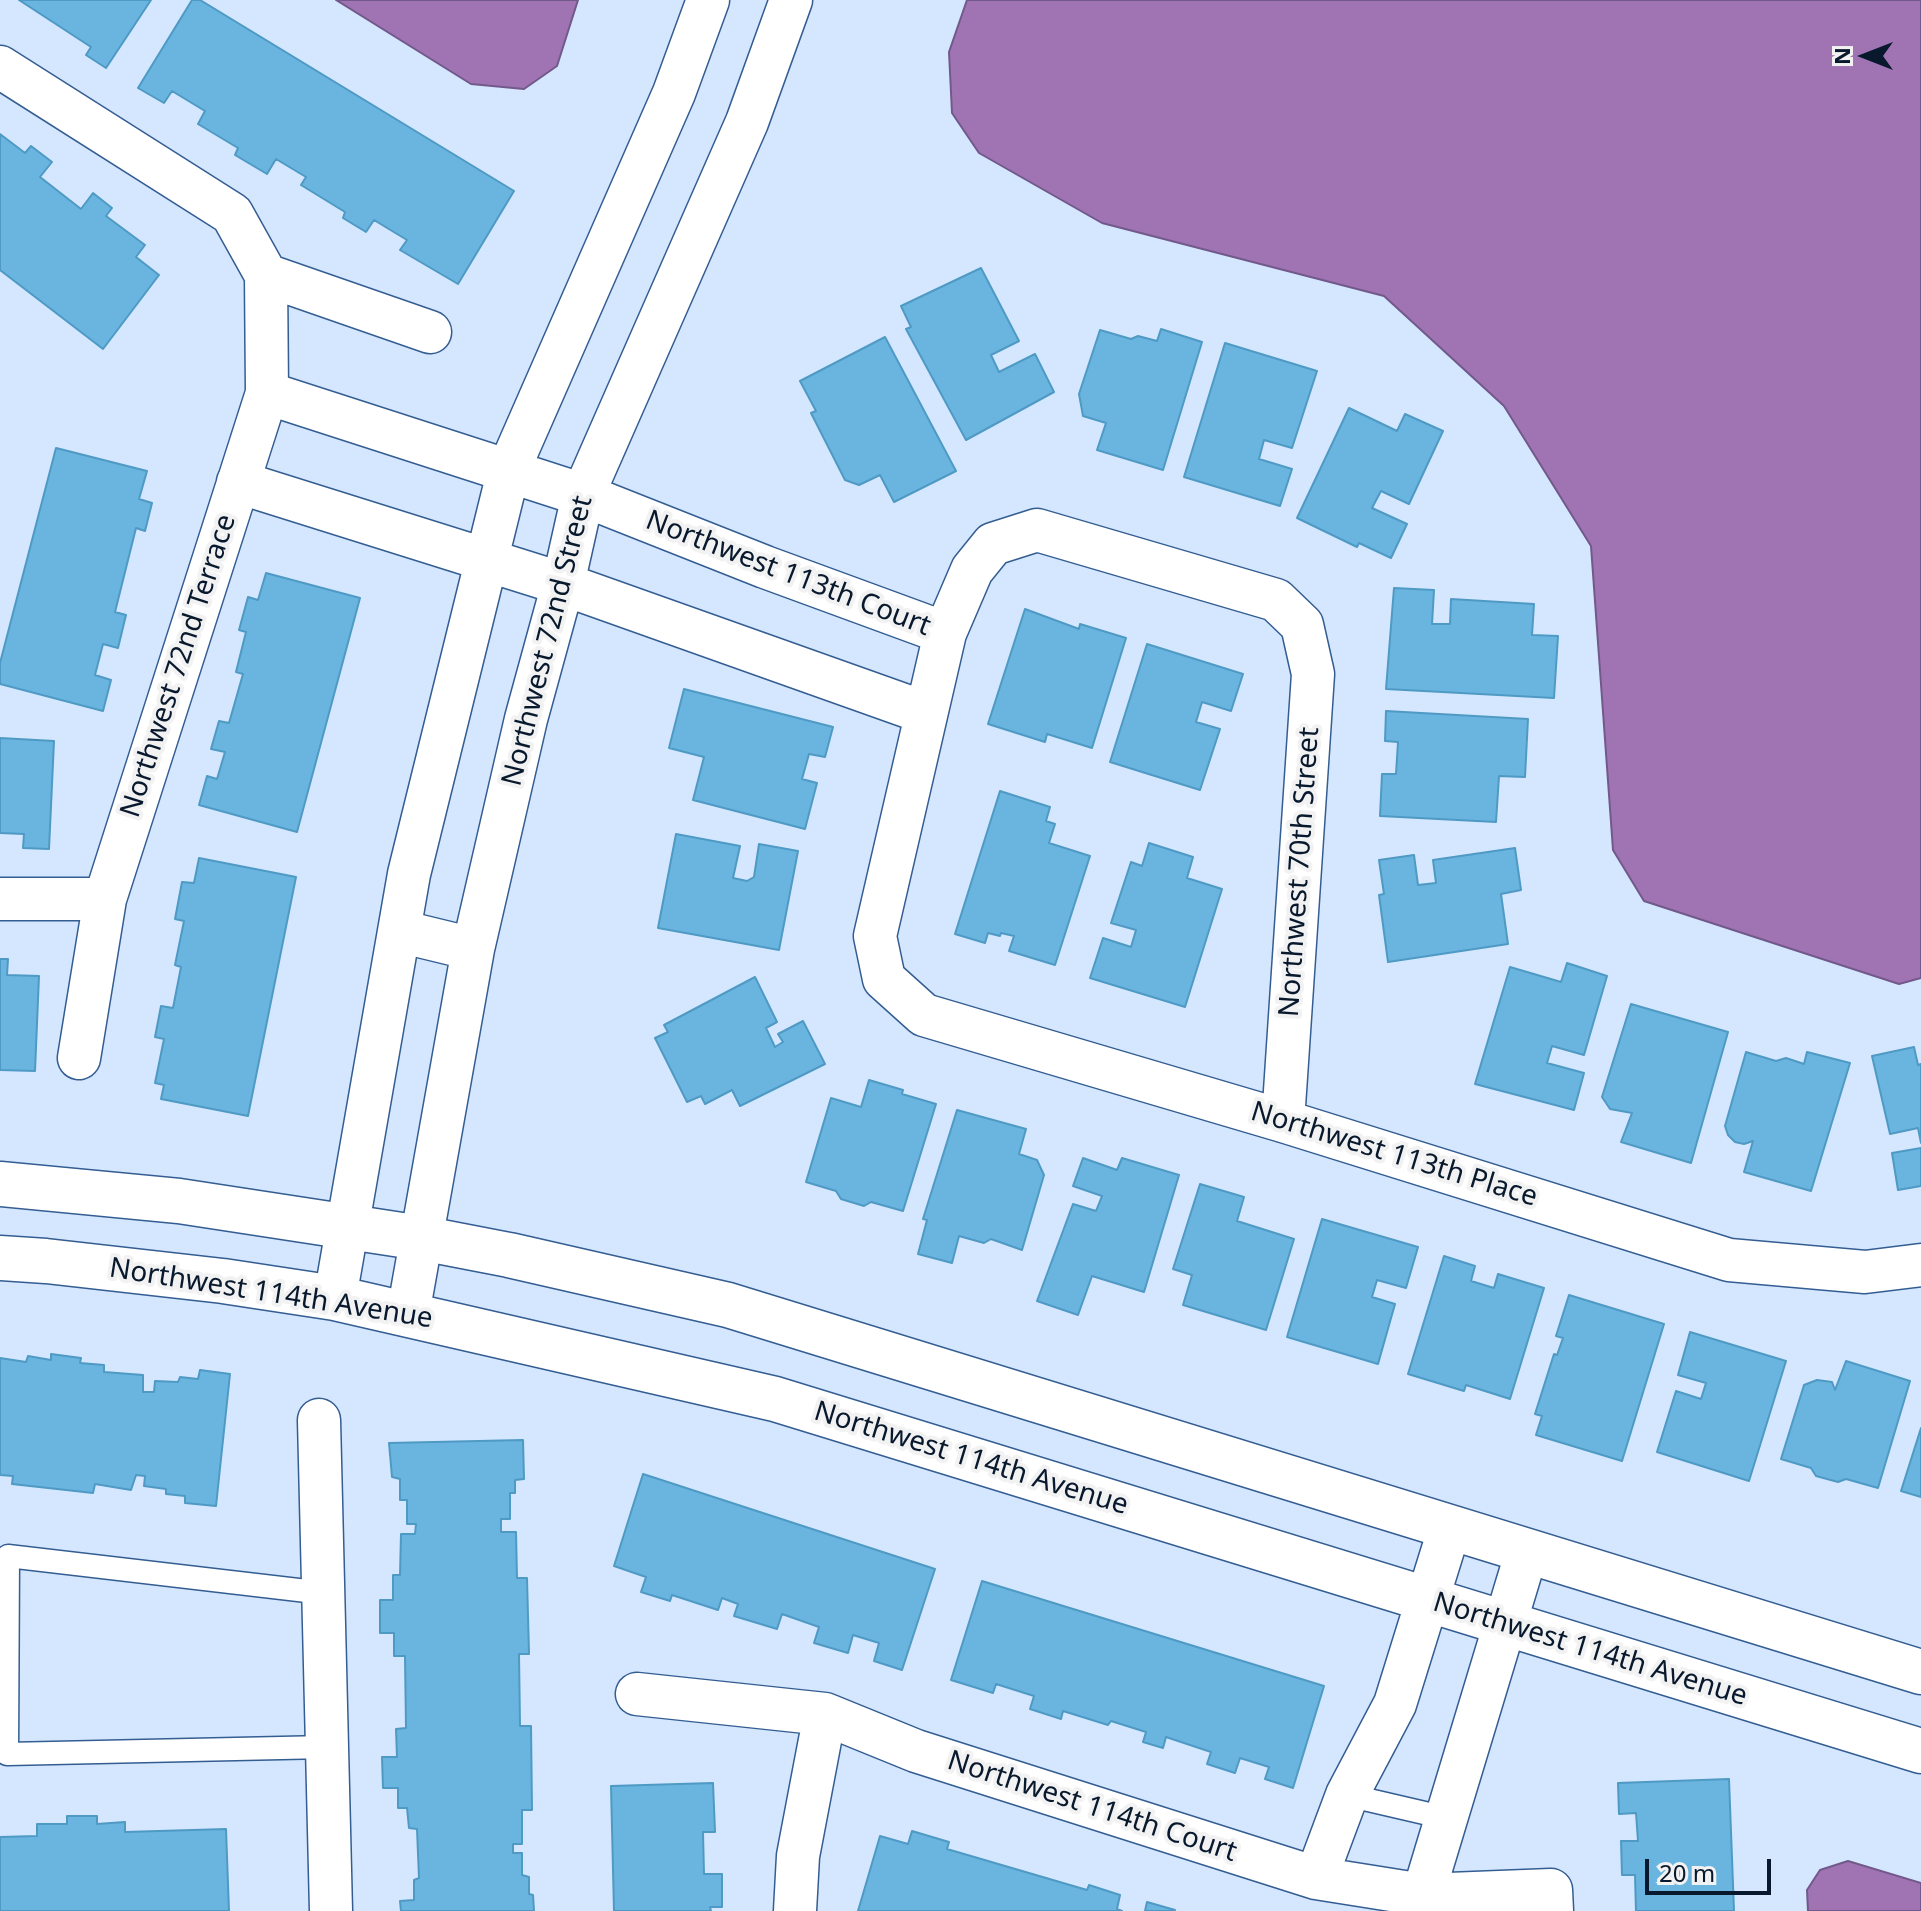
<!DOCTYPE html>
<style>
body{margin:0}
#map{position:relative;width:1921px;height:1911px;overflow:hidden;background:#d4e7ff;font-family:"Noto Sans",sans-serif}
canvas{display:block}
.north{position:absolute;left:1825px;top:16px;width:80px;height:80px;-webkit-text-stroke:6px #f2f2f2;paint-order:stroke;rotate:270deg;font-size:22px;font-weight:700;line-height:32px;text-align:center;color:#08192e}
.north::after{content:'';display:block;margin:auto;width:28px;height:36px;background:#08192e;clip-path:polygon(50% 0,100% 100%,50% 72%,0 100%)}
.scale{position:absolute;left:1645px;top:1859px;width:126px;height:36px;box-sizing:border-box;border:4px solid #08192e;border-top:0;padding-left:10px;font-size:24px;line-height:28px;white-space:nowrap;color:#08192e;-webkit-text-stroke:6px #f2f2f2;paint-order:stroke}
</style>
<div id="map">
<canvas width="1921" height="1911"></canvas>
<div class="north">N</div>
<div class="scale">20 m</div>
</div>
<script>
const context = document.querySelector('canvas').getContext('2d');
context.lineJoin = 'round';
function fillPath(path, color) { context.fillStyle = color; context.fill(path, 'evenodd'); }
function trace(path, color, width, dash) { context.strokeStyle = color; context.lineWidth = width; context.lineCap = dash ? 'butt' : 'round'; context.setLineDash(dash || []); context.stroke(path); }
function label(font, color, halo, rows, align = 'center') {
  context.font = font + ' "Noto Sans",sans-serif'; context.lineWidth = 8; context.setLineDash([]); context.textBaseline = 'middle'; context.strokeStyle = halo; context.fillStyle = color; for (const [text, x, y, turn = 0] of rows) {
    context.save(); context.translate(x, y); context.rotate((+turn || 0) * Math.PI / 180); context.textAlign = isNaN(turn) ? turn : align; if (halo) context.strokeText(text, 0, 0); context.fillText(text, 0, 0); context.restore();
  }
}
const water = new Path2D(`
 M 336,0 L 578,0 L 557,66 L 524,89 L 471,84 Z
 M 967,0 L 1921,0 L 1921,978 L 1899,984 L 1644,901 L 1613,850 L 1591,546 L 1504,406 L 1384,296 L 1102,223 L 979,153 L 952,113 L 949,52 Z
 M 1848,1861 L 1921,1883 L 1921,1911 L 1808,1911 L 1807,1890 L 1820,1870 Z`);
fillPath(water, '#a074b3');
trace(water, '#72598b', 2);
const building = new Path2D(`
 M 19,0 L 151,0 L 106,68 L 86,55 L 91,47 Z
 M 192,0 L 200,0 L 514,191 L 458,284 L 400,250 L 407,240 L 374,220 L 366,232 L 343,218 L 345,212 L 301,185 L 306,177 L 276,159 L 267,174 L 235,155 L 238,148 L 198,124 L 205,111 L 172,91 L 164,103 L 138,88 Z
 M 0,134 L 25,153 L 31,146 L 52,162 L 40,177 L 81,209 L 93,193 L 112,208 L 106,216 L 145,245 L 136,257 L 159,275 L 103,349 L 0,270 Z
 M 981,268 L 1019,341 L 991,355 L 999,372 L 1035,354 L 1054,392 L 966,440 L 906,329 L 911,327 L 901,306 Z
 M 1161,329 L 1202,342 L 1163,470 L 1097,450 L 1106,423 L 1083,416 L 1079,394 L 1100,330 L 1131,339 L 1138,336 L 1157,341 Z
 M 885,337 L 956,471 L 894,502 L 880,475 L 859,485 L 845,480 L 811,413 L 816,411 L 800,381 Z
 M 1225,343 L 1317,371 L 1292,448 L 1264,440 L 1259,459 L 1292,469 L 1280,506 L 1184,477 Z
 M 1349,408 L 1397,431 L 1405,414 L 1443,431 L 1409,504 L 1381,491 L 1372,508 L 1407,524 L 1391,558 L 1359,543 L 1357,547 L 1297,518 Z
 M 56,448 L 147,471 L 139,499 L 152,503 L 145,531 L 136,528 L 115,612 L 126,615 L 118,648 L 103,644 L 95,675 L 111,680 L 103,711 L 0,684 L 0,663 Z
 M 266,573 L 360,598 L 297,832 L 199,805 L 207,776 L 217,779 L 225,752 L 211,749 L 219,721 L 229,723 L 243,674 L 236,672 L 246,632 L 239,630 L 248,597 L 258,600 Z
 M 1394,588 L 1434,590 L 1432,624 L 1450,624 L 1451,599 L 1534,604 L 1532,635 L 1558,636 L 1554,698 L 1386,689 Z
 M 1025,609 L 1079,629 L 1080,624 L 1126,638 L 1092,748 L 1047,734 L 1045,742 L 988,724 Z
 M 1147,644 L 1243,674 L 1231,711 L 1202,702 L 1196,722 L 1220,729 L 1200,790 L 1110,762 Z
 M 684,689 L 833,727 L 825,757 L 809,754 L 802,779 L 817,783 L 805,829 L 693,800 L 704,757 L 669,748 Z
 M 1386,711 L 1528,719 L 1525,777 L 1499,776 L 1496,822 L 1380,816 L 1382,774 L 1396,774 L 1398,742 L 1385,741 Z
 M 0,738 L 54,741 L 49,849 L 23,848 L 24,834 L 0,833 Z
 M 1000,791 L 1050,807 L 1046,821 L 1055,824 L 1049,843 L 1090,856 L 1055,965 L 1009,951 L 1014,936 L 1001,933 L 1000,936 L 988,933 L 985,943 L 955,934 Z
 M 676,834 L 740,846 L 733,878 L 747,881 L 754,877 L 759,844 L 798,851 L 779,950 L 658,928 Z
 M 1149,843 L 1193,857 L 1187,878 L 1222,889 L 1185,1007 L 1090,978 L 1103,938 L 1131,947 L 1136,930 L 1111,923 L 1131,862 L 1142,866 Z
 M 1515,848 L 1521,890 L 1501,894 L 1508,944 L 1388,962 L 1379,895 L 1384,894 L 1379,860 L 1414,855 L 1418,885 L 1436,883 L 1433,860 Z
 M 199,858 L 296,877 L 248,1116 L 161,1099 L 164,1085 L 155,1083 L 164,1039 L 155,1037 L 161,1006 L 173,1008 L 181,967 L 175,965 L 184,921 L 175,919 L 182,882 L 194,883 Z
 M 0,959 L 8,959 L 7,975 L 39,976 L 35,1071 L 0,1070 Z
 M 1567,963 L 1607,976 L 1584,1055 L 1552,1046 L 1547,1063 L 1584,1073 L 1574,1110 L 1475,1084 L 1510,967 L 1561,982 Z
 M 755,977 L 777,1022 L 766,1028 L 775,1047 L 783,1042 L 778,1034 L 803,1021 L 825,1064 L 740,1106 L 732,1090 L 705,1104 L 701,1096 L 687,1102 L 655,1038 L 668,1032 L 664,1025 Z
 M 1631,1004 L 1728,1032 L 1691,1163 L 1621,1142 L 1632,1113 L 1610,1109 L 1602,1097 Z
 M 1914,1047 L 1918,1065 L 1921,1064 L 1921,1143 L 1918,1128 L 1890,1134 L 1872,1056 Z
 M 1746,1052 L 1776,1061 L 1786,1058 L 1804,1064 L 1807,1052 L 1850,1063 L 1811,1191 L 1744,1172 L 1753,1141 L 1744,1144 L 1735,1142 L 1728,1135 L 1725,1126 Z
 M 869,1080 L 903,1090 L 902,1094 L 936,1104 L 903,1211 L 871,1202 L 864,1206 L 841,1199 L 836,1191 L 806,1182 L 831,1098 L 861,1107 Z
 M 957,1110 L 1026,1129 L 1019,1154 L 1037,1160 L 1044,1175 L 1022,1250 L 991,1239 L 984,1243 L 959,1236 L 952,1263 L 918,1254 L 927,1220 L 923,1219 Z
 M 1921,1148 L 1921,1186 L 1898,1190 L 1892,1153 Z
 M 1083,1158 L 1117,1170 L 1122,1158 L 1179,1175 L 1144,1292 L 1092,1276 L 1078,1315 L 1037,1301 L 1073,1204 L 1096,1211 L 1102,1196 L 1073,1186 Z
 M 1200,1184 L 1244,1197 L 1237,1221 L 1294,1239 L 1266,1330 L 1183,1305 L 1192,1275 L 1173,1269 Z
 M 1322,1219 L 1418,1247 L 1406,1288 L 1377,1280 L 1372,1297 L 1395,1304 L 1378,1364 L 1287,1337 Z
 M 1444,1256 L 1475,1266 L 1471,1281 L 1494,1288 L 1498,1274 L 1544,1288 L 1510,1399 L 1466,1385 L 1464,1391 L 1408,1374 Z
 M 1569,1295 L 1664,1324 L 1622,1461 L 1536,1435 L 1542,1416 L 1535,1414 L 1554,1354 L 1557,1355 L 1563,1338 L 1556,1336 Z
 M 1690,1332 L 1786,1361 L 1749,1481 L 1657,1452 L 1676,1391 L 1701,1399 L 1706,1383 L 1678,1375 Z
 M 51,1354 L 81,1358 L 80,1363 L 104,1365 L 104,1372 L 143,1375 L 143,1392 L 154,1392 L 155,1381 L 178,1382 L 180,1377 L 198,1379 L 200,1370 L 230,1374 L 216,1506 L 185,1503 L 185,1496 L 166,1494 L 166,1489 L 144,1486 L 145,1476 L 136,1475 L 131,1490 L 95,1484 L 93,1493 L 12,1484 L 13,1476 L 0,1475 L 0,1358 L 26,1362 L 28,1356 L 51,1360 Z
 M 1846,1361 L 1910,1381 L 1878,1488 L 1846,1479 L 1838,1482 L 1816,1476 L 1811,1468 L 1781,1459 L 1804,1385 L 1817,1380 L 1832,1382 L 1835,1390 Z
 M 1921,1428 L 1921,1497 L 1901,1491 Z
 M 523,1440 L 524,1479 L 515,1480 L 515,1493 L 510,1493 L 510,1519 L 501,1519 L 501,1532 L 516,1532 L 517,1578 L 527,1578 L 529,1654 L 519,1654 L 520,1726 L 531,1726 L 532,1810 L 522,1810 L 522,1844 L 513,1844 L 513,1853 L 522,1853 L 522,1875 L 529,1877 L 529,1894 L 533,1895 L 534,1911 L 401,1911 L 400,1901 L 414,1900 L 414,1880 L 419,1878 L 417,1829 L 409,1828 L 407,1808 L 398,1808 L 398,1788 L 383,1788 L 382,1757 L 397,1757 L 396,1729 L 406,1728 L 405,1656 L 394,1656 L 394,1633 L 380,1633 L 380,1600 L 393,1600 L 393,1575 L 400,1575 L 401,1534 L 415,1534 L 416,1524 L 407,1524 L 407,1500 L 400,1500 L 400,1479 L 392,1477 L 389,1443 Z
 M 643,1474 L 935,1569 L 902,1670 L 874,1661 L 879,1643 L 853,1635 L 848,1653 L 814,1643 L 819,1627 L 782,1614 L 777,1629 L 734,1616 L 738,1604 L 722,1598 L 718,1610 L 672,1595 L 670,1601 L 641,1592 L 646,1577 L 614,1566 Z
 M 982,1581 L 1324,1686 L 1293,1788 L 1265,1779 L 1269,1767 L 1240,1758 L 1235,1773 L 1207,1764 L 1211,1752 L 1166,1737 L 1163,1748 L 1143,1742 L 1146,1732 L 1111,1721 L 1108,1725 L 1063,1711 L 1061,1719 L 1030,1709 L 1034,1696 L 996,1684 L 993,1693 L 951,1680 Z
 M 1729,1779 L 1734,1911 L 1636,1911 L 1635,1875 L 1622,1875 L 1621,1841 L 1638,1841 L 1636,1813 L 1619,1814 L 1618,1783 Z
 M 713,1783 L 715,1832 L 703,1832 L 704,1874 L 722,1874 L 722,1907 L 710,1907 L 711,1911 L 614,1911 L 611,1786 Z
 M 67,1816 L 97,1816 L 97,1824 L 125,1822 L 125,1832 L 226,1829 L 229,1911 L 0,1911 L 0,1837 L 37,1836 L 37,1824 L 67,1824 Z
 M 912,1831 L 949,1842 L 947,1849 L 1087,1890 L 1089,1885 L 1120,1895 L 1117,1909 L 1122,1911 L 858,1911 L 880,1836 L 908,1844 Z
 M 1147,1902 L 1175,1910 L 1174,1911 L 1145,1911 Z`);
fillPath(building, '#6ab5e0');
trace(building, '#4f9ac4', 2);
const service = new Path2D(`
 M 324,1593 L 8,1556 L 7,1754 L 327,1747
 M 1347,1795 L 1446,1818`);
const minor = new Path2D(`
 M 0,67 L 232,214 L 266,275 L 430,332
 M 267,393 L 583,495 L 765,567 L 945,633
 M 238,482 L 563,584 L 926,713
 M 0,899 L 105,899
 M 399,931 L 473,949
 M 79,1058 L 105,899 L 267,393 L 266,275
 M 1283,1121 L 1313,674 L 1302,625 L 1276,600 L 1037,530 L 993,544 L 972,570 L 945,633 L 875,936 L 884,979 L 924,1015 L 1283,1121 L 1729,1260 L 1865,1272 L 1921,1265
 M 335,1298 L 409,874 L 509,469 L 674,93 L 708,0
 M 408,1314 L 473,949 L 526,719 L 563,584 L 583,495 L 747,122 L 791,0
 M 319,1420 L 331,1911
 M 637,1694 L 825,1714 L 916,1751 L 1316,1878 L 1423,1895 L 1551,1890 L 1552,1911
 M 1316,1878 L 1347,1795 L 1395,1704 L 1450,1527
 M 1423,1895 L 1527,1551
 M 795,1911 L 798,1856 L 825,1714`);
const tertiary = new Path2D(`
 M 0,1184 L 179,1201 L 421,1238 L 509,1255 L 728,1305 L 1921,1672
 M 0,1258 L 46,1261 L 223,1281 L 335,1298 L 775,1399 L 1921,1751`);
trace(service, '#345d92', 25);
trace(minor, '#345d92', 45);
trace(tertiary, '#345d92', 47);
trace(service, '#fff', 22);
trace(minor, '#fff', 42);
trace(tertiary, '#fff', 44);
label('28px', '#08192e', '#f2f2f2', [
 ["Northwest 113th Court",788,574,21],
 ["Northwest 72nd Street",548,641,-76],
 ["Northwest 72nd Terrace",179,666,-72],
 ["Northwest 70th Street",1300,872,-86],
 ["Northwest 113th Place",1394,1155,17],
 ["Northwest 114th Avenue",271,1294,9],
 ["Northwest 114th Avenue",971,1459,17],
 ["Northwest 114th Avenue",1590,1650,17],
 ["Northwest 114th Court",1092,1807,18]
]);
</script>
